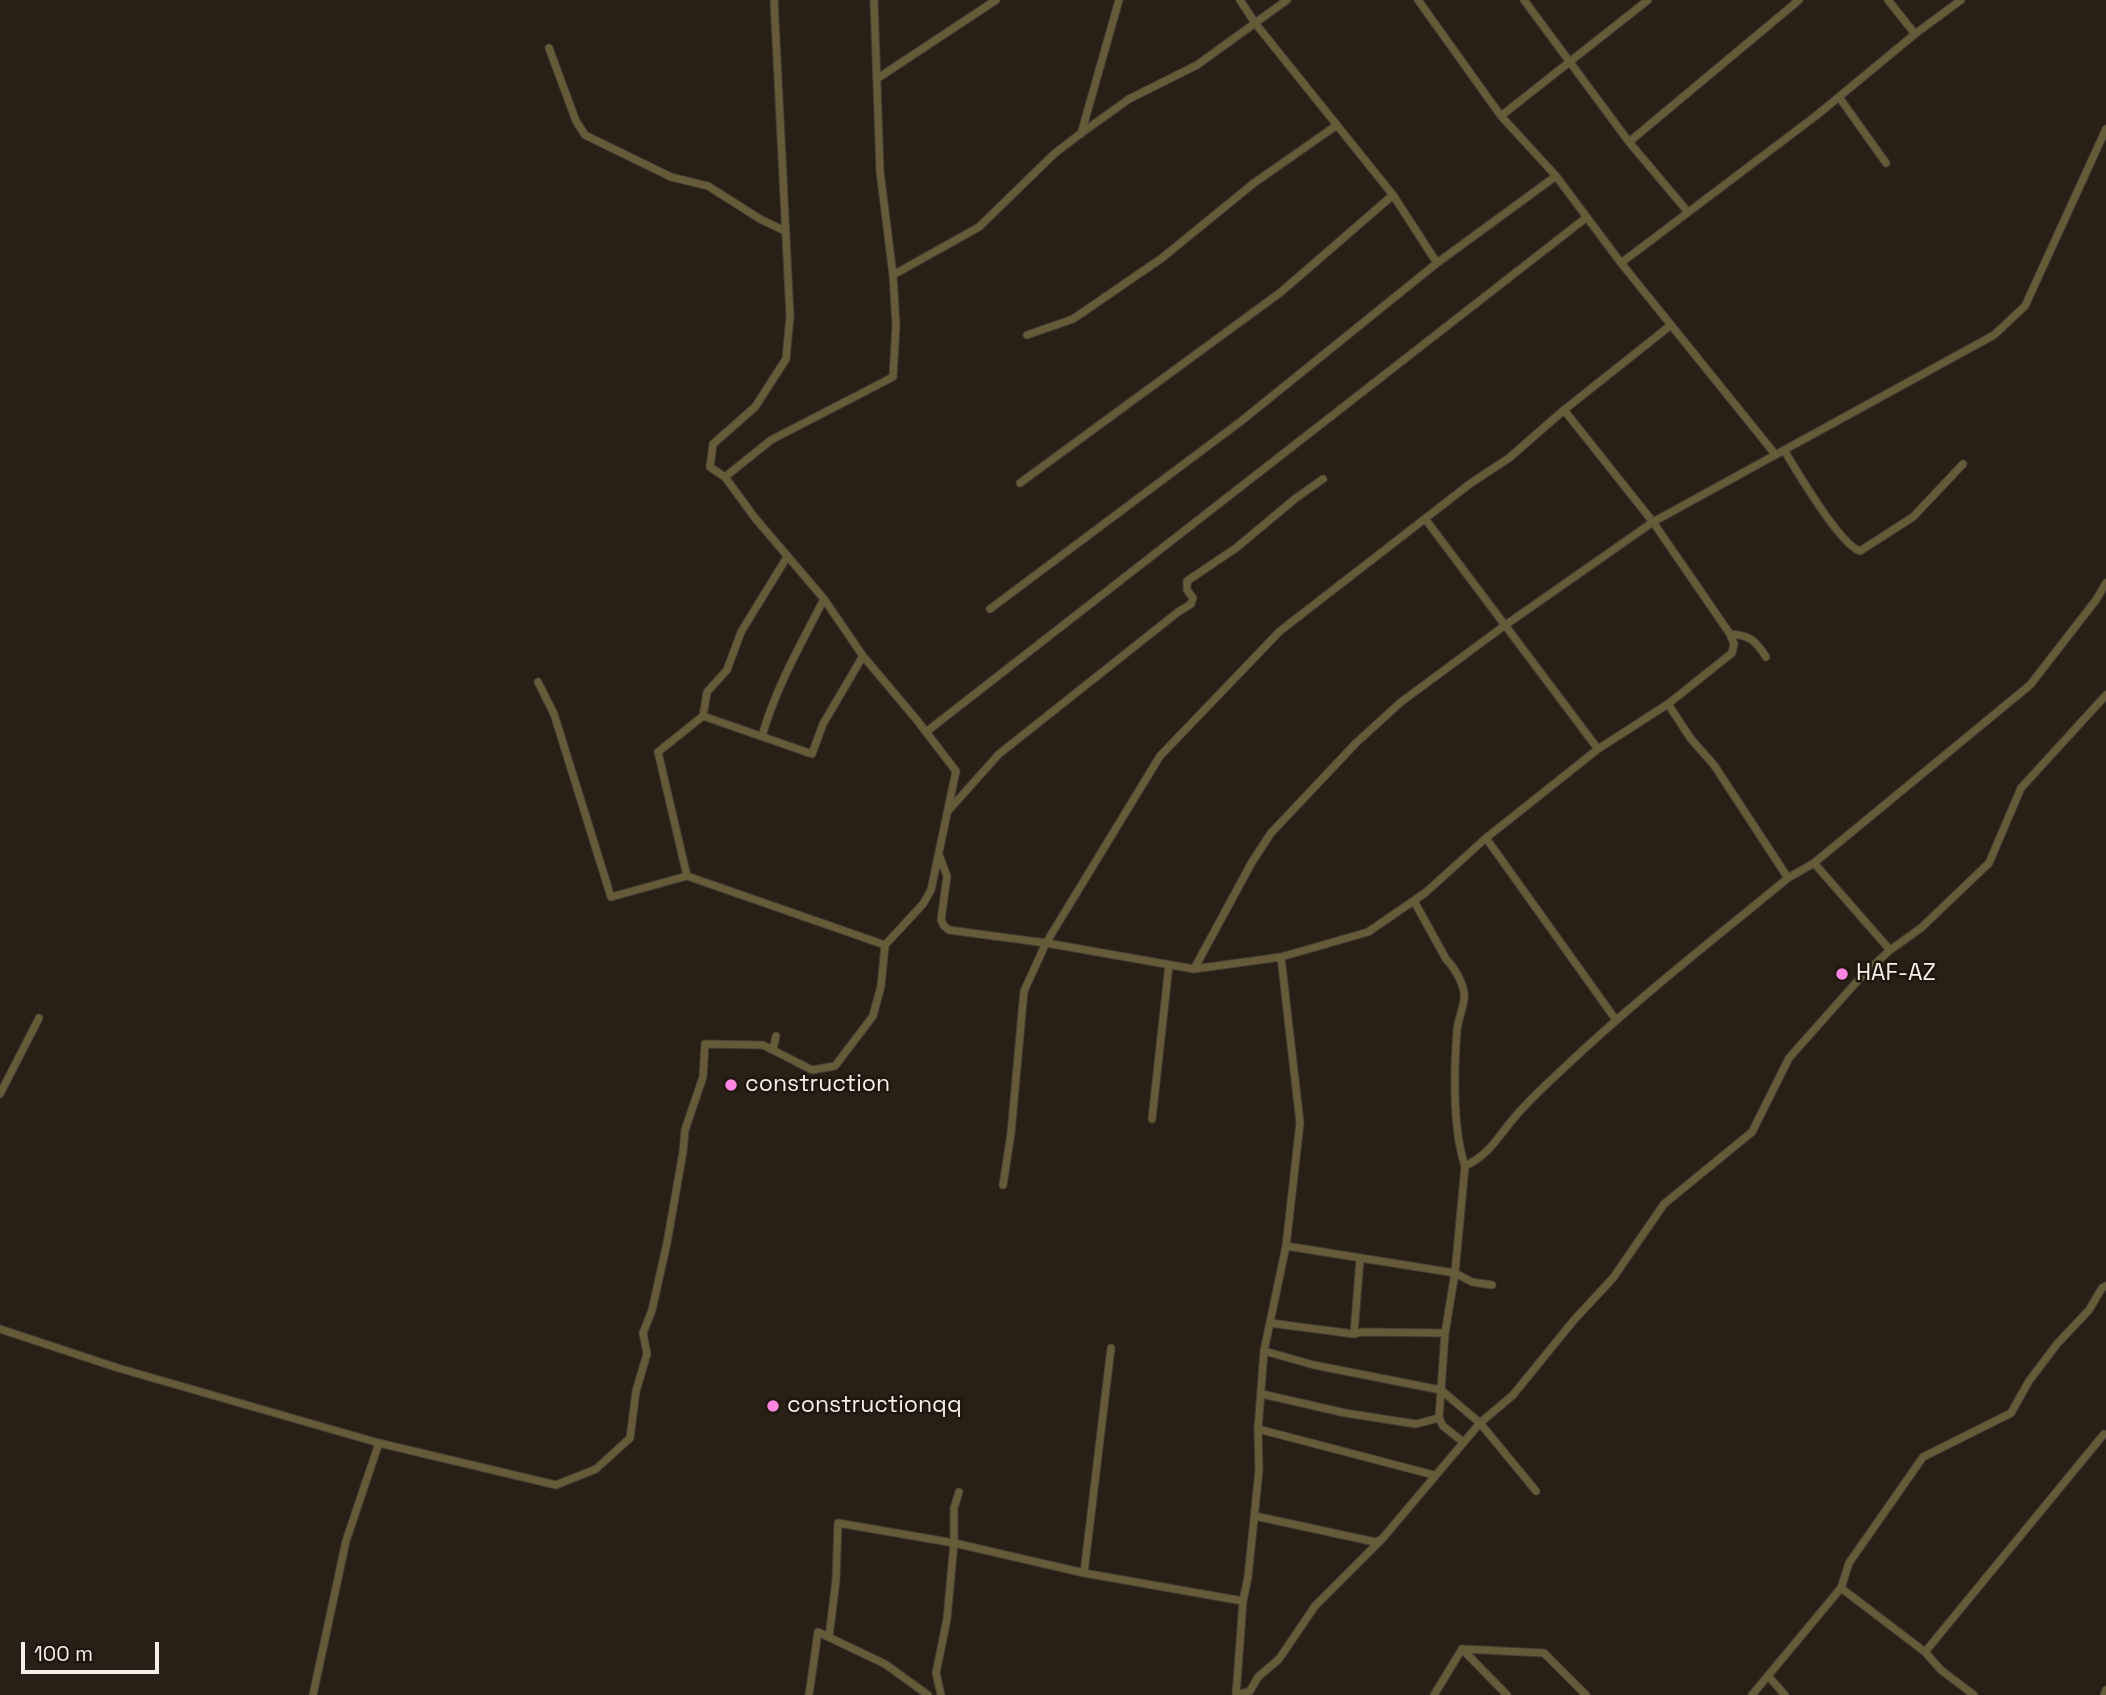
<!DOCTYPE html>
<style>
body{margin:0}
#map{position:relative;width:2106px;height:1695px;overflow:hidden;background:#282016;font-family:"Space Grotesk",sans-serif}
canvas{display:block}
.scale{position:absolute;left:21px;top:1642px;width:138px;height:32px;box-sizing:border-box;border:4px solid #f5f0e9;border-top:0;padding-left:9px;font-size:21px;line-height:24px;white-space:nowrap;color:#f5f0e9;-webkit-text-stroke:5px #1e170d;paint-order:stroke}
</style>
<div id="map">
<canvas width="2106" height="1695"></canvas>
<div class="scale">100 m</div>
</div>
<script>
const context = document.querySelector('canvas').getContext('2d');
context.lineJoin = 'round';
function trace(path, color, width, dash) { context.strokeStyle = color; context.lineWidth = width; context.lineCap = dash ? 'butt' : 'round'; context.setLineDash(dash || []); context.stroke(path); }
function label(font, color, halo, rows, align = 'center') {
  context.font = font + ' "Space Grotesk",sans-serif'; context.lineWidth = 5; context.setLineDash([]); context.textBaseline = 'middle'; context.strokeStyle = halo; context.fillStyle = color; for (const [text, x, y, turn = 0] of rows) {
    context.save(); context.translate(x, y); context.rotate((+turn || 0) * Math.PI / 180); context.textAlign = isNaN(turn) ? turn : align; if (halo) context.strokeText(text, 0, 0); context.fillText(text, 0, 0); context.restore();
  }
}
const street = new Path2D(`
 M 1240,0 L 1255,23 L 1393,195 L 1437,263
 M 1418,0 L 1501,116 L 1556,176 L 1621,263 L 1775,454
 M 1524,0 L 1629,142 L 1688,212
 M 1888,0 L 1915,34
 M 549,48 L 576,121 L 585,135 L 671,177 L 708,186 L 760,219 L 785,231
 M 878,78 L 996,0
 M 1839,97 L 1886,163
 M 1501,116 L 1648,0
 M 1081,134 L 1119,0
 M 1629,142 L 1799,0
 M 1621,263 L 1817,115 L 1915,34 L 1961,0
 M 893,275 L 979,227 L 1054,154 L 1080,134 L 1129,99 L 1197,65 L 1287,0
 M 1027,335 L 1073,319 L 1162,258 L 1254,183 L 1337,125
 M 1564,410 L 1671,325
 M 1784,450 C 1796,470 1840,545 1860,551 L 1913,517 L 1963,464
 M 725,477 L 771,440 L 893,377 L 896,325 L 893,275 L 880,171 L 874,0
 M 1020,483 L 1281,292 L 1393,195
 M 1426,520 L 1598,749
 M 787,557 L 741,632 L 727,670 L 707,692 L 703,716 L 812,754 L 823,724 L 863,656
 M 990,609 L 1240,422 L 1437,263 L 1556,176
 M 1730,634 C 1750,635 1756,641 1766,657
 M 538,682 L 554,714 L 611,897 L 687,876 L 885,945
 M 1668,704 L 1691,739 L 1714,765 L 1788,878
 M 926,732 L 1587,217
 M 762,736 C 776,687 801,644 824,599
 M 948,811 L 999,754 L 1178,612 L 1191,604 L 1193,598 L 1187,590 L 1187,581 L 1236,548 L 1296,498 L 1323,479
 M 1486,838 L 1616,1020
 M 939,855 L 947,876 L 941,920 L 944,926 L 949,930 L 1046,943 L 1194,969 L 1252,862 L 1271,833 L 1356,743 L 1401,702 L 1504,626 L 1653,522 L 1994,335 L 2025,306 L 2106,129
 M 1814,863 L 1890,950
 M 687,876 L 658,752 L 703,716
 M 1414,901 L 1446,959 C 1454,967 1462,981 1464,992 C 1466,1003 1458,1018 1457,1030 C 1454,1070 1452,1127 1465,1166 L 1455,1273 L 1445,1333 L 1439,1418
 M 773,1050 L 776,1036
 M 0,1094 L 39,1018
 M 1152,1119 L 1169,965
 M 1465,1166 C 1490,1154 1497,1138 1514,1118 C 1530,1099 1549,1082 1567,1065 C 1637,999 1714,939 1788,878 L 1814,863 L 2030,685 L 2096,600 L 2106,583
 M 1003,1185 L 1011,1133 L 1024,991 L 1046,943 L 1160,756 L 1280,631 L 1471,483 L 1509,458 L 1564,410 L 1653,522 L 1730,634 L 1734,644 L 1732,653 L 1668,704 L 1598,749 L 1486,838 L 1425,893 L 1368,932 L 1281,957 L 1194,969
 M 1286,1246 L 1455,1273 L 1472,1282 L 1492,1285
 M 1270,1323 L 1354,1334 L 1362,1332 L 1445,1333
 M 0,1329 L 118,1368 L 379,1443 L 556,1485 L 596,1469 L 630,1438 L 636,1391 L 647,1354 L 643,1333 L 652,1310 L 667,1243 L 683,1152 L 685,1130 L 703,1077 L 705,1044 L 763,1045 L 812,1070 L 835,1066 L 873,1016 L 881,986 L 885,945 L 923,904 L 931,890 L 956,771 L 916,719 L 863,656 L 824,599 L 755,518 L 725,477 L 710,467 L 713,444 L 755,407 L 786,359 L 790,316 L 774,0
 M 1354,1334 L 1360,1259
 M 1264,1351 L 1314,1365 L 1441,1390 L 1480,1423 L 1536,1491
 M 1262,1394 L 1345,1413 L 1416,1424 L 1439,1418 L 1443,1426 L 1463,1442
 M 1258,1429 L 1434,1475
 M 1255,1516 L 1375,1542 L 1380,1540
 M 1084,1573 L 1111,1348
 M 1841,1588 L 1849,1563 L 1923,1457 L 2011,1413 L 2029,1381 L 2057,1344 L 2089,1310 L 2102,1288 L 2106,1286
 M 829,1637 L 836,1580 L 838,1523 L 954,1543 L 1084,1573 L 1243,1601
 M 1462,1649 L 1544,1653 L 1586,1695
 M 1925,1652 L 2104,1434
 M 1769,1677 L 1785,1695
 M 313,1695 L 346,1541 L 379,1443
 M 809,1695 L 818,1632 L 885,1664 L 928,1695
 M 941,1695 L 936,1673 L 947,1619 L 954,1543 L 954,1508 L 959,1492
 M 1236,1695 L 1250,1691 L 1258,1677 L 1279,1659 L 1315,1606 L 1382,1539 L 1480,1423 L 1513,1395 L 1574,1320 L 1613,1278 L 1664,1204 L 1752,1132 L 1789,1058 L 1861,977 L 1890,950 L 1921,928 L 1989,863 L 2021,788 L 2106,695
 M 1236,1695 L 1243,1601 L 1248,1577 L 1259,1470 L 1258,1429 L 1264,1351 L 1286,1246 L 1300,1123 L 1281,957
 M 1434,1695 L 1462,1649 L 1507,1695
 M 1752,1695 L 1841,1588 L 1925,1652 L 1941,1670 L 1974,1695
 M 2104,1695 L 2106,1690`);
trace(street, '#453d34', 9);
trace(street, '#655b38', 7);
for (const [x, y, r, color] of [
 [1842,974,7,"#ff85df"],
 [731,1085,7,"#ff85df"],
 [773,1406,7,"#ff85df"]
]) { const dot = new Path2D(); dot.arc(x, y, r, 0, 2 * Math.PI); context.fillStyle = color; context.fill(dot); trace(dot, '#1e170d', 2.5); }
label('23px', '#f5f0e9', '#1e170d', [
 ["HAF-AZ",1856,974],
 ["construction",745,1085],
 ["constructionqq",787,1406]
], 'left');
</script>
